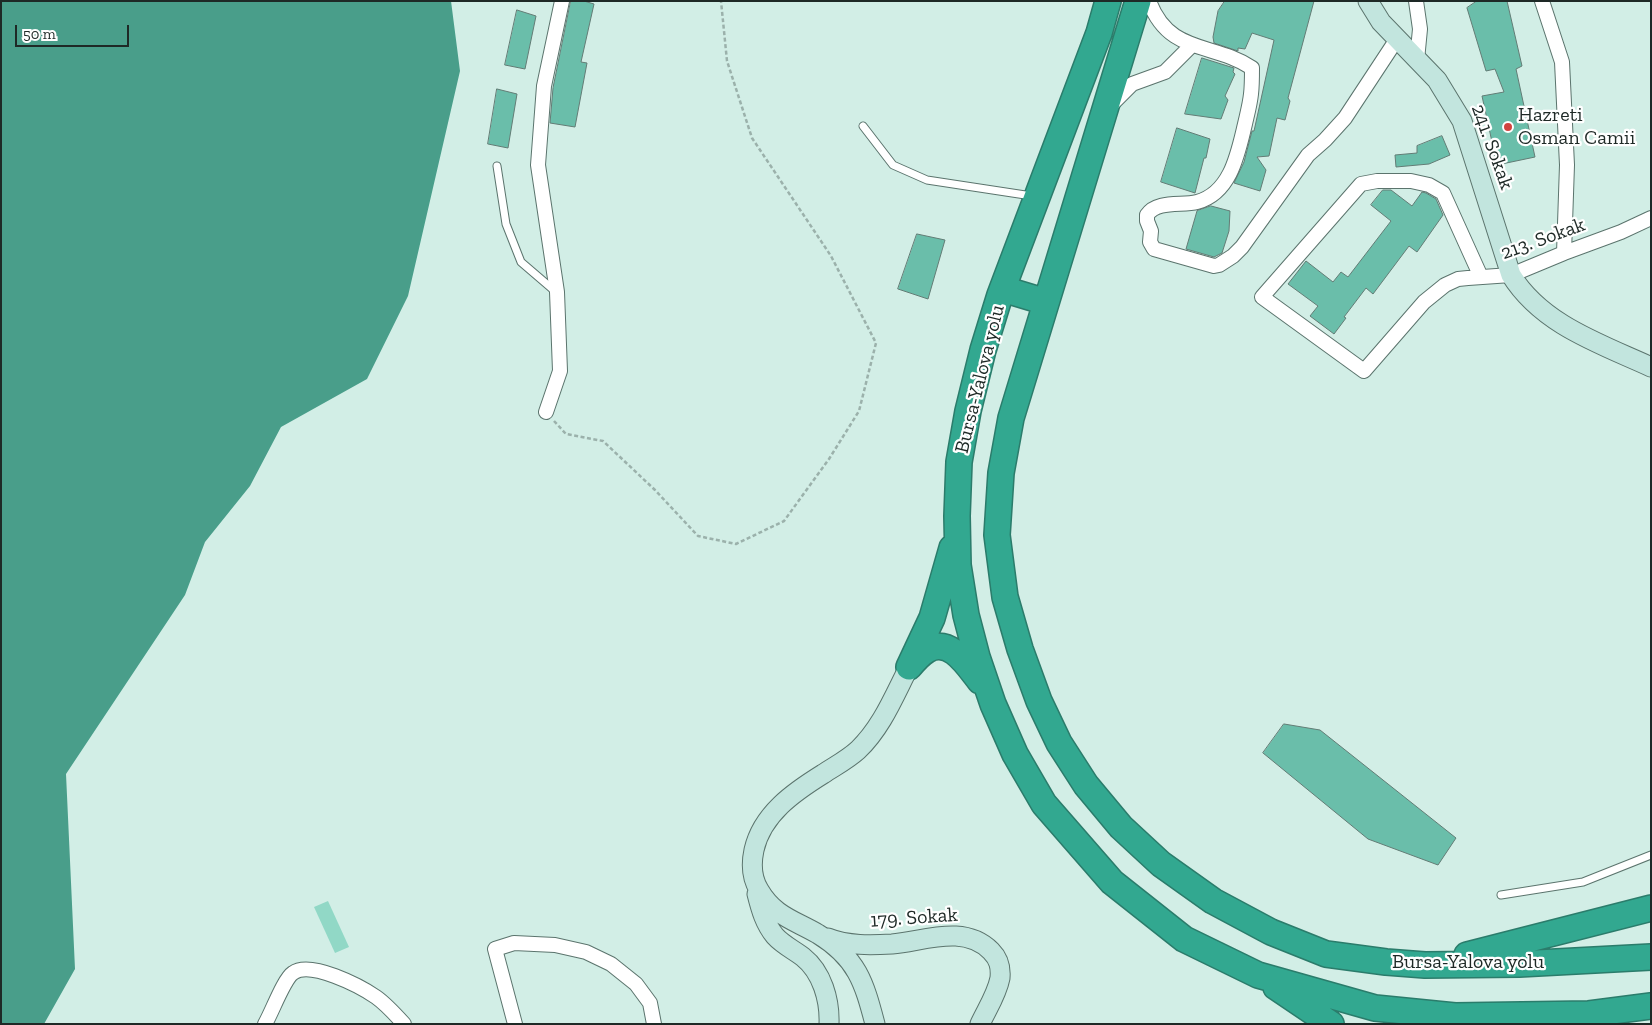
<!DOCTYPE html>
<style>
body{margin:0}
#map{position:relative;width:1652px;height:1025px;overflow:hidden;background:#d2eee6;font-family:"Zilla Slab",serif}
canvas{display:block}
.frame{position:absolute;inset:0;border:2px solid #1e2926;pointer-events:none}
.scale{position:absolute;left:15px;top:25px;width:114px;height:22px;box-sizing:border-box;border:2px solid #1e2926;border-top:0;padding-left:6px;font-size:15px;line-height:18px;white-space:nowrap;color:#1e2926;-webkit-text-stroke:4px #fff;paint-order:stroke}
</style>
<div id="map">
<canvas width="1652" height="1025"></canvas>
<div class="frame"></div>
<div class="scale">50 m</div>
</div>
<script>
const context = document.querySelector('canvas').getContext('2d');
context.lineJoin = 'round';
function fillPath(path, color) { context.fillStyle = color; context.fill(path, 'evenodd'); }
function trace(path, color, width, dash) { context.strokeStyle = color; context.lineWidth = width; context.lineCap = dash ? 'butt' : 'round'; context.setLineDash(dash || []); context.stroke(path); }
function label(font, color, halo, rows, align = 'center') {
  context.font = font + ' "Zilla Slab",serif'; context.lineWidth = 4.5; context.setLineDash([]); context.textBaseline = 'middle'; context.strokeStyle = halo; context.fillStyle = color; for (const [text, x, y, turn = 0] of rows) {
    context.save(); context.translate(x, y); context.rotate((+turn || 0) * Math.PI / 180); context.textAlign = isNaN(turn) ? turn : align; if (halo) context.strokeText(text, 0, 0); context.fillText(text, 0, 0); context.restore();
  }
}
fillPath(new Path2D(`
 M 328,901 L 349,947 L 335,953 L 314,907 Z`), '#91d8c6');
fillPath(new Path2D(`
 M 1,1 L 451,1 L 460,71 L 408,296 L 367,379 L 281,427 L 250,486 L 205,542 L 185,595 L 66,774 L 75,969 L 44,1024 L 1,1024 Z`), '#499e8a');
const building = new Path2D(`
 M 571,1 L 584,1 L 594,4 L 581,62 L 587,63 L 575,127 L 550,123 L 553,88 Z
 M 1225,1 L 1314,1 L 1288,98 L 1290,101 L 1285,120 L 1277,118 L 1269,156 L 1257,157 L 1266,170 L 1260,191 L 1234,183 L 1244,162 L 1252,131 L 1254,131 L 1274,40 L 1252,33 L 1245,49 L 1238,48 L 1238,51 L 1214,43 L 1213,37 L 1218,11 Z
 M 1477,1 L 1507,1 L 1522,66 L 1516,69 L 1535,157 L 1497,165 L 1482,96 L 1504,92 L 1495,69 L 1486,71 L 1467,8 Z
 M 517,10 L 536,16 L 525,69 L 505,65 Z
 M 1202,58 L 1234,68 L 1233,72 L 1235,74 L 1225,96 L 1228,100 L 1221,119 L 1185,114 Z
 M 497,89 L 517,94 L 508,148 L 488,144 Z
 M 1177,128 L 1210,139 L 1206,158 L 1204,158 L 1195,193 L 1161,182 Z
 M 1442,136 L 1450,155 L 1429,164 L 1396,167 L 1395,155 L 1417,153 L 1417,146 Z
 M 1383,190 L 1391,190 L 1412,206 L 1422,192 L 1426,193 L 1436,199 L 1443,215 L 1417,252 L 1409,246 L 1373,294 L 1366,288 L 1344,317 L 1346,318 L 1334,334 L 1310,316 L 1318,306 L 1288,284 L 1306,261 L 1333,282 L 1341,272 L 1348,277 L 1391,221 L 1371,205 Z
 M 1211,206 L 1230,211 L 1229,231 L 1222,253 L 1214,257 L 1186,249 L 1197,211 Z
 M 917,234 L 945,240 L 928,299 L 898,289 Z
 M 1284,724 L 1320,730 L 1456,838 L 1438,865 L 1368,839 L 1263,753 Z`);
fillPath(building, '#6abeaa');
trace(building, '#627c75', 1);
const lane = new Path2D(`
 M 863,126 L 893,165 L 927,180 L 1032,196
 M 497,166 L 506,224 L 521,262 L 556,292
 M 1501,895 L 1583,882 L 1651,855`);
const street = new Path2D(`
 M 1149,1 C 1169,55 1213,42 1252,68 C 1252,76 1252,86 1251,94 C 1250,104 1247,115 1245,124 C 1238,153 1231,193 1197,202 C 1182,206 1157,200 1147,215 L 1147,221 L 1151,231 L 1150,242 L 1154,249 L 1214,266 L 1219,265 L 1233,256 L 1242,247 L 1308,155 L 1325,140 L 1345,118 L 1397,39
 M 1416,1 L 1420,29 L 1417,60
 M 1542,1 L 1562,62 L 1567,165 L 1564,253
 M 1112,104 L 1132,84 L 1165,72 L 1192,45
 M 1481,277 L 1443,193 L 1429,185 L 1411,181 L 1377,181 L 1361,184 L 1262,297 L 1364,371 L 1424,302 L 1445,285 L 1458,279 L 1468,278 L 1511,275 L 1564,253 L 1621,232 L 1651,218
 M 546,412 L 560,371 L 557,292 L 538,165 L 544,86 L 562,1
 M 265,1024 C 272,1012 284,979 293,973 C 310,960 360,986 376,997 C 386,1004 395,1014 404,1024
 M 515,1024 L 495,949 L 514,943 L 555,945 L 586,952 L 611,964 L 636,984 L 650,1003 L 654,1024`);
const secondary = new Path2D(`
 M 1368,1 L 1381,22 L 1437,80 L 1462,121 L 1511,275 C 1542,325 1601,344 1651,367
 M 757,894 C 761,910 765,924 775,936 C 783,945 794,950 803,957 C 822,972 830,1000 829,1024
 M 828,938 C 847,946 872,945 892,944 C 925,941 964,924 991,951 C 999,959 1001,967 1000,978 C 997,994 987,1009 980,1024
 M 875,1024 C 864,982 857,958 818,934 C 794,920 774,916 759,890 C 751,877 751,864 754,850 C 762,814 794,792 823,774 C 835,766 847,760 858,750 C 882,727 894,696 909,667`);
const highway = new Path2D(`
 M 1108,1 L 1099,33 L 1000,295 L 983,350 L 968,411 L 959,462 L 957,516 L 958,565 L 966,615 L 977,657 L 993,704 L 1015,754 L 1044,804 L 1112,882 L 1184,939 L 1258,975 L 1375,1008 L 1455,1016 L 1589,1014 L 1651,1006
 M 1138,1 L 1011,418 L 1001,473 L 997,535 L 1005,597 L 1020,649 L 1039,701 L 1059,743 L 1086,785 L 1121,827 L 1161,864 L 1213,901 L 1271,932 L 1326,954 L 1386,962 L 1425,965 L 1519,964 L 1651,957
 M 1003,289 L 1046,302
 M 952,548 L 932,618 L 909,667 C 914,661 920,654 927,650 C 950,636 968,666 980,681
 M 1467,955 L 1651,908
 M 1276,987 L 1331,1024`);
trace(lane, '#5b746d', 9);
trace(street, '#5b746d', 16);
trace(secondary, '#5b746d', 21);
trace(highway, '#2b7c6b', 28);
trace(new Path2D(`
 M 554,421 L 566,434 L 603,441 L 655,490 L 698,536 L 736,544 L 784,521 L 829,459 L 859,411 L 876,343 L 831,256 L 752,138 L 727,61 L 721,1`), '#9bb1ab', 2.5, [4, 2.5]);
trace(lane, '#fff', 7);
trace(street, '#fff', 14);
trace(secondary, '#c2e5de', 19);
trace(highway, '#32a890', 25);
for (const [x, y, r, color] of [
 [1508,127,5,"#d2433f"]
]) { const dot = new Path2D(); dot.arc(x, y, r, 0, 2 * Math.PI); context.fillStyle = color; context.fill(dot); trace(dot, '#fff', 2); }
label('20px', '#1e2926', '#fff', [
 ["Hazreti",1518,115],
 ["Osman Camii",1518,138]
], 'left');
label('20px', '#1e2926', '#fff', [
 ["241. Sokak",1492,147,70],
 ["213. Sokak",1543,239,-20],
 ["Bursa-Yalova yolu",980,379,-76],
 ["179. Sokak",914,918,-4],
 ["Bursa-Yalova yolu",1468,962]
]);
</script>
